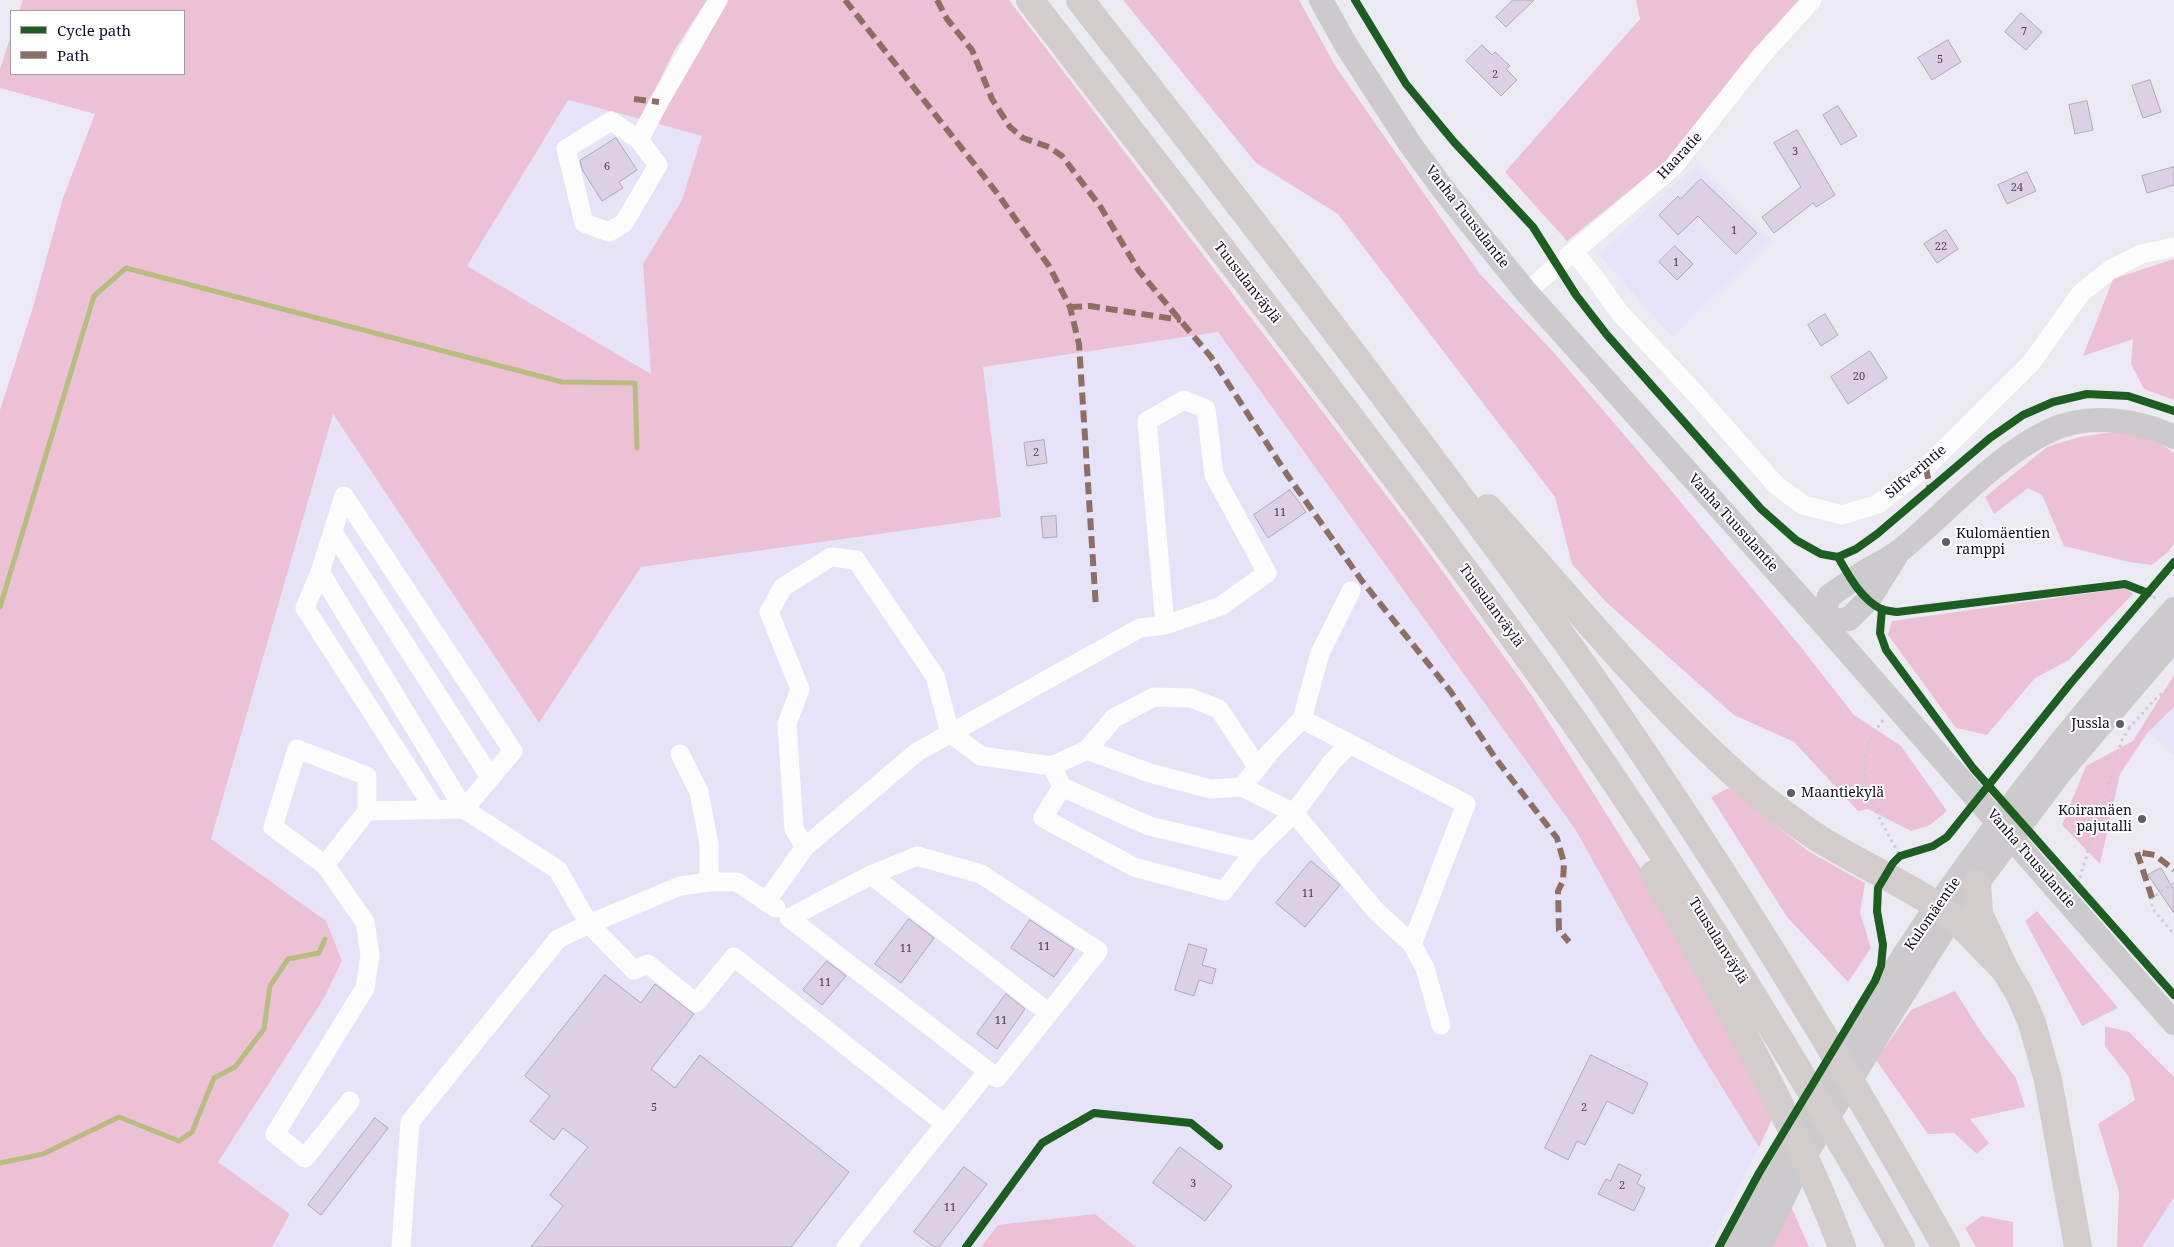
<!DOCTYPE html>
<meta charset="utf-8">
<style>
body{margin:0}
#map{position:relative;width:2174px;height:1247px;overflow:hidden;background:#ebeaf2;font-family:"Noto Serif",serif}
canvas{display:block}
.legend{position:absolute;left:10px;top:10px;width:175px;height:65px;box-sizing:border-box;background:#fff;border:1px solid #a19ea9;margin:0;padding:6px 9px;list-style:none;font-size:15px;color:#140c27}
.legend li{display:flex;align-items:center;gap:10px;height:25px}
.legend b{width:25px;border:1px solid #a19ea9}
</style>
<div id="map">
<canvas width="2174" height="1247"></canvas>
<ul class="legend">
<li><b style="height:6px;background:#1b5e20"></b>Cycle path</li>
<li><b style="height:6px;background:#8d6e63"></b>Path</li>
</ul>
</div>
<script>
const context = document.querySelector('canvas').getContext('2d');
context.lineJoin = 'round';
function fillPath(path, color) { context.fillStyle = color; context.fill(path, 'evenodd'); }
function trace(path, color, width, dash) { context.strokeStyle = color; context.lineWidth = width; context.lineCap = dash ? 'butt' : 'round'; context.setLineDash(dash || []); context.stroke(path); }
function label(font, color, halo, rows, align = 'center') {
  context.font = font + ' "Noto Serif",serif'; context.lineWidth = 4; context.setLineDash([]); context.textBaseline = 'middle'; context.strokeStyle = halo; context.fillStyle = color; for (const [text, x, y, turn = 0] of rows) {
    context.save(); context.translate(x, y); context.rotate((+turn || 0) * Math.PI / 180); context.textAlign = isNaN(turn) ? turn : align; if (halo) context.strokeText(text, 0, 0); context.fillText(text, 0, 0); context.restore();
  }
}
fillPath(new Path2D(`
 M 568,99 L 703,135 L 682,200 L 643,264 L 651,374 L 467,266 Z
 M 1696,165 L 1772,241 L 1672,337 L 1598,254 Z
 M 1218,332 L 1575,829 L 1694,1042 L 1759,1147 L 1708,1247 L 272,1247 L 290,1214 L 218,1162 L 324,998 L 211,839 L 333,414 L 539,723 L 641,567 L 1000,517 L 982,367 Z
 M 2174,707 L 2174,755 L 2148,732 Z
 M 2174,1197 L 2174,1247 L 2142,1247 L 2146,1239 Z`), '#e6e2f8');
fillPath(new Path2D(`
 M 23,0 L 707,0 L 674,51 L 641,119 L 568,100 L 467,266 L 651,374 L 643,264 L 682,200 L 702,136 L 656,123 L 728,0 L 1009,0 L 1415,533 L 1531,694 L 1646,877 L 1773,1117 L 1759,1147 L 1694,1042 L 1575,829 L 1218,332 L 983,367 L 1001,517 L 641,567 L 539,723 L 333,414 L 211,839 L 326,921 L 342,961 L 324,998 L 218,1162 L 290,1214 L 272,1247 L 0,1247 L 0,410 L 33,307 L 63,198 L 95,114 L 0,88 L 0,69 L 11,35 L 11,74 L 184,74 L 184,11 L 19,11 Z
 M 1123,0 L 1299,0 L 1336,67 L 1480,274 L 1556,355 L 1655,471 L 1800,646 L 1854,715 L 1901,746 L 1947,811 L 1930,825 L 1911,831 L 1868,809 L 1858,811 L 1794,742 L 1734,715 L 1606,602 L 1572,564 L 1555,497 L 1338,214 L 1256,163 Z
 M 1636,0 L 1799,0 L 1670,158 L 1567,241 L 1505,172 L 1640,19 Z
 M 2174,259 L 2174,400 L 2144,389 L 2131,364 L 2133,339 L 2083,356 L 2113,279 Z
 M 2122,431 L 2151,437 L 2174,453 L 2174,543 L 2168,552 L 2152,565 L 2129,562 L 2064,546 L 2042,495 L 2028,488 L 1994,514 L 1985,497 L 2047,447 L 2079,437 Z
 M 2126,588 L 2133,594 L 2069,660 L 2035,678 L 1987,735 L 1956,728 L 1888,635 L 1892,621 Z
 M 2174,675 L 2174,707 L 2148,732 L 2120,774 L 2100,864 L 2062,825 L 2086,766 L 2133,741 Z
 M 1729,788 L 1808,851 L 1865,883 L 1860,913 L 1871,948 L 1848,982 L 1787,917 L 1711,797 Z
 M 2037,911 L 2118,1008 L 2082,1026 L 2025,921 Z
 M 1955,991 L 1981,1032 L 2016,1078 L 2025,1107 L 1970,1119 L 1989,1143 L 1977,1154 L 1954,1133 L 1928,1134 L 1876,1060 L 1911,1010 Z
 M 2105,1026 L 2129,1032 L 2174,1077 L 2174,1197 L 2142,1247 L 2117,1247 L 2119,1192 L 2098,1124 L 2135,1100 L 2129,1077 L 2105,1046 Z
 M 1791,1206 L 1809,1247 L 1770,1247 Z
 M 1095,1214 L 1136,1247 L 981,1247 L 998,1225 Z
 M 1982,1216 L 2013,1222 L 2013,1247 L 1976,1247 L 1965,1228 Z`), '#edc1d5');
trace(new Path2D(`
 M 0,607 L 94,296 L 126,268 L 562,382 L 635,383 L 637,448
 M 0,1163 L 43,1154 L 119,1117 L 179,1141 L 192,1132 L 214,1078 L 235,1067 L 264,1029 L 270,986 L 288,959 L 319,953 L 325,939`), '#b6be7d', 5);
const building = new Path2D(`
 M 1513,0 L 1534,0 L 1506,27 L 1496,17 Z
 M 2021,13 L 2042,32 L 2026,50 L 2005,32 Z
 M 1948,40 L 1961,62 L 1932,80 L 1918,58 Z
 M 1482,45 L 1492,55 L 1495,52 L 1510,66 L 1506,69 L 1517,80 L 1501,96 L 1466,61 Z
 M 2150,80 L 2161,112 L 2143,118 L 2132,86 Z
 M 2087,101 L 2093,130 L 2075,134 L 2069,105 Z
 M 1838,106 L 1857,136 L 1841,145 L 1823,115 Z
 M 1797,130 L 1835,195 L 1816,207 L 1813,203 L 1774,233 L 1762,217 L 1801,187 L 1774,143 Z
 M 616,138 L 637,170 L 619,182 L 623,188 L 602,201 L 583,171 L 580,161 Z
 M 2174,167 L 2174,185 L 2147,193 L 2142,176 Z
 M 2027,172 L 2036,191 L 2007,204 L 1998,185 Z
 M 1701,179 L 1757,233 L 1736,254 L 1698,216 L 1678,235 L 1659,215 L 1678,196 L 1680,199 Z
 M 1946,230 L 1958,249 L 1937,263 L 1924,244 Z
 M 1675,246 L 1693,264 L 1677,280 L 1659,262 Z
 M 1825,314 L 1838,335 L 1821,346 L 1808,325 Z
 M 1870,351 L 1887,378 L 1848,404 L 1831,377 Z
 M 1044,440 L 1047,463 L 1027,466 L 1024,443 Z
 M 1290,490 L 1306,512 L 1268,538 L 1254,515 Z
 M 1056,516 L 1057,537 L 1043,538 L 1041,517 Z
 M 1311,861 L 1340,885 L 1305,927 L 1276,903 Z
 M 2161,868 L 2174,890 L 2174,913 L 2148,875 Z
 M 909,919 L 934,938 L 901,983 L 875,964 Z
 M 1030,920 L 1074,949 L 1054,977 L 1011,948 Z
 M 1189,944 L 1207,949 L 1202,965 L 1216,969 L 1212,984 L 1199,980 L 1194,996 L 1175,990 Z
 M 827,961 L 846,976 L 822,1005 L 803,990 Z
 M 605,975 L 641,1003 L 655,984 L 694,1014 L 651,1069 L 675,1088 L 700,1055 L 849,1172 L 791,1247 L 531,1247 L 563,1206 L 550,1195 L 588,1147 L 563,1128 L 554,1140 L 530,1121 L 550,1096 L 525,1076 Z
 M 1006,994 L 1025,1009 L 997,1049 L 977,1034 Z
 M 1591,1055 L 1648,1083 L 1633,1114 L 1607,1101 L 1585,1145 L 1577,1141 L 1568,1160 L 1545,1148 Z
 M 375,1118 L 388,1128 L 321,1215 L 308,1205 Z
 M 1180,1147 L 1232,1186 L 1205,1221 L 1153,1183 Z
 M 1619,1164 L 1641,1175 L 1637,1184 L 1645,1188 L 1634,1211 L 1598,1194 L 1606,1179 L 1610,1181 Z
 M 964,1167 L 987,1184 L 939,1247 L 934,1247 L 914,1232 Z`);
fillPath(building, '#dcd1e4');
trace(building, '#b1a7b8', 1);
trace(new Path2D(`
 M 2148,593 L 2158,600
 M 1883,720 C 1844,769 1875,809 1900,856
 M 2128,727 L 2130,727 L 2157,697 L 2174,685
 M 2174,883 L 2152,898 L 2152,908 L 2174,934
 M 2078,884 L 2122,740 L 2130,727`), '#cccccf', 3, [2.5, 4]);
trace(new Path2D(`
 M 611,121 L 639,140 L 658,165 L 624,223 L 609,232 L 584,223 L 566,149 Z
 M 639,140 L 659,102 L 718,0
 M 1574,252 L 1595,278 L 1619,312 L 1694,392 L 1776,485 L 1803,505 L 1842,515 L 1878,504 L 1926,467 L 2031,363 L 2081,293 L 2110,270 L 2141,254 L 2174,247
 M 1526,292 L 1673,167 L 1761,56 L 1812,0
 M 333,532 L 490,777
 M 320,572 L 464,809 L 513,751 L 344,496 L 320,572 L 305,608 L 435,810
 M 1302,719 L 1350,744 L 1332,762 L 1294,813 L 1255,851 L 1224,891 L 1134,867 L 1043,818 L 1062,787 L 1052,766 L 1087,750 L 1150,773 L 1210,789 L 1242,787 L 1269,753 Z
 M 1302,719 L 1320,653 L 1351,591
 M 1350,744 L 1466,804 L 1412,944
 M 1087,750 L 1114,718 L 1154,697 L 1191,698 L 1219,709 L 1258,768
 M 680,754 L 699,792 L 709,844 L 709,882
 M 1062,787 L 1149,826 L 1255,851
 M 1242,787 L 1294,813 L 1376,911 L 1412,944 L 1425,968 L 1441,1025
 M 367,811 L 325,865 L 273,827 L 297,749 L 367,776 L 367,811 L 464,809 L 558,870 L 589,924 L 634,970 L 648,964 L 696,1003 L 734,957 L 945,1124
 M 805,847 L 794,829 L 787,724 L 800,689 L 769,612 L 783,587 L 831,557 L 856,560 L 935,676 L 950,733 L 981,756 L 1052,766
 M 325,865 L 365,922 L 370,955 L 365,988 L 275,1134 L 305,1158 L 350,1101
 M 766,902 L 805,847 L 917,752 L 1140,628 L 1165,625 L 1221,606 L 1267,573 L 1214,475 L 1206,409 L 1184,400 L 1147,421 L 1165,625
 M 988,1071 L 997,1078 L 1049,1013
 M 401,1247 L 410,1122 L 558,939 L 589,924 L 680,886 L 709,882 L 737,882 L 776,908
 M 846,1247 L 988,1071 L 789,918 L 871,875 L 917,856 L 981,874 L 1098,951 L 1049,1013 L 871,875`), '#fcfcfd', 19);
trace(new Path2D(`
 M 1321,0 L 1346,45 L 1410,144 L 1446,193 L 1526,292 L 1822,622 L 2174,1023
 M 1822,622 L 1829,596 C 1841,588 1853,579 1866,571 C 1878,564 1891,558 1902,549 C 1947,512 1997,455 2049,431 C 2087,413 2138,419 2174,437
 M 1822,622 L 1849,619 L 1869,599 L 1896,556
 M 1734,1247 C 1763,1190 1795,1135 1827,1080 C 1863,1021 1898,961 1938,905 C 2011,802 2089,703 2174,609
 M 1759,1247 L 1800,1164 L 1892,1012 L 1952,917 L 2060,773 L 2174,639`), '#cdcacd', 24);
trace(new Path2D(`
 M 1030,0 C 1208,233 1390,463 1560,702 C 1618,783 1672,867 1725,951 C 1786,1049 1846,1147 1901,1247
 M 1080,0 C 1203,156 1324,314 1442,473 C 1497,547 1552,620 1604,695 C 1727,873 1840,1058 1946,1247
 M 1488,508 C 1575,604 1655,706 1754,791 C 1774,807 1797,824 1818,838 C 1856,862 1898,880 1936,905 C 1962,922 1982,948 2005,970
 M 1654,874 C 1679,915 1702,958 1725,1000 C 1769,1080 1810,1161 1842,1247
 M 1977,883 L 1979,914 L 2005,970 L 2020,995 L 2032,1023 L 2048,1080 L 2078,1247`), '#d2cccd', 28);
trace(new Path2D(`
 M 845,0 L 997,193 L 1049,266 L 1070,307 L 1079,344 L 1096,608
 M 937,0 L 947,19 L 972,50 L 992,99 L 1010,127 L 1023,138 L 1049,147 L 1062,156 L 1100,206 L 1139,271 L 1211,357 L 1288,476 L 1362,581 L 1451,692 L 1496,759 L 1557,838 L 1564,863 L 1563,881 L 1558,891 L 1559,930 L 1569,942
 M 634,99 L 659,102
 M 1070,307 L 1090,306 L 1181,320
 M 1926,467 L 1930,490
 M 2152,898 L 2137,852 L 2155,855 L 2174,870`), '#8d6e63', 6, [12, 6]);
trace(new Path2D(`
 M 1355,0 L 1406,84 L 1454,142 L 1533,227 L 1576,295 L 1607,335 L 1761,509 L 1796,540 L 1821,554 L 1838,557 L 1856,549 L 1877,534 L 1990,438 L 2023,415 L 2053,402 L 2087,394 L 2128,396 L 2174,411
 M 1838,557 C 1849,576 1861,599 1881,609 C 1886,611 1892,611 1897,612 L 2125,584 L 2148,593
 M 1882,609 L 1880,633 L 1886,650 L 1973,768 L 2174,995
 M 966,1247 L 1042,1143 L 1094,1113 L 1191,1123 L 1219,1146
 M 1719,1247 L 1759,1173 L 1875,981 L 1881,966 L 1883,945 L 1877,911 L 1878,888 L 1893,863 L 1900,856 L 1933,846 L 1947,837 L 2070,684 L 2174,562`), '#1b5e20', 8);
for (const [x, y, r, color] of [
 [1946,542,5,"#5f5a6e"],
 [2120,724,5,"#5f5a6e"],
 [1791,793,5,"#5f5a6e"],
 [2142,819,5,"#5f5a6e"]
]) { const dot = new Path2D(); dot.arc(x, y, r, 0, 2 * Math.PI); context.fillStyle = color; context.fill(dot); trace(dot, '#fff', 2); }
label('11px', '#463d56', null, [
 ["7",2024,32],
 ["5",1940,60],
 ["2",1495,75],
 ["3",1795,152],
 ["6",607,167],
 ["24",2017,188],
 ["1",1734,231],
 ["22",1941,247],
 ["1",1676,263],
 ["20",1859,377],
 ["2",1036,453],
 ["11",1280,513],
 ["11",1308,894],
 ["11",1044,947],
 ["11",906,949],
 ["11",825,983],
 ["11",1001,1021],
 ["5",654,1108],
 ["2",1584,1108],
 ["3",1193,1184],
 ["2",1622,1186],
 ["11",950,1208]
]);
label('14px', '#140c27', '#fff', [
 ["Haaratie",1680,156,-47],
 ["Vanha Tuusulantie",1467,217,52],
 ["Tuusulanväylä",1247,283,52],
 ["Silfverintie",1916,472,-40],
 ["Vanha Tuusulantie",1733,523,48],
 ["Tuusulanväylä",1491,606,54],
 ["Vanha Tuusulantie",2031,859,49],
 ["Kulomäentie",1933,914,-55],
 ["Tuusulanväylä",1718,941,58]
]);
label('14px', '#140c27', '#fff', [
 ["Kulomäentien",1956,534],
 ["ramppi",1956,550],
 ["Jussla",2110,724,"right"],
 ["Maantiekylä",1801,793],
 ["Koiramäen",2132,811,"right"],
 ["pajutalli",2132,827,"right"]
], 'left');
</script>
